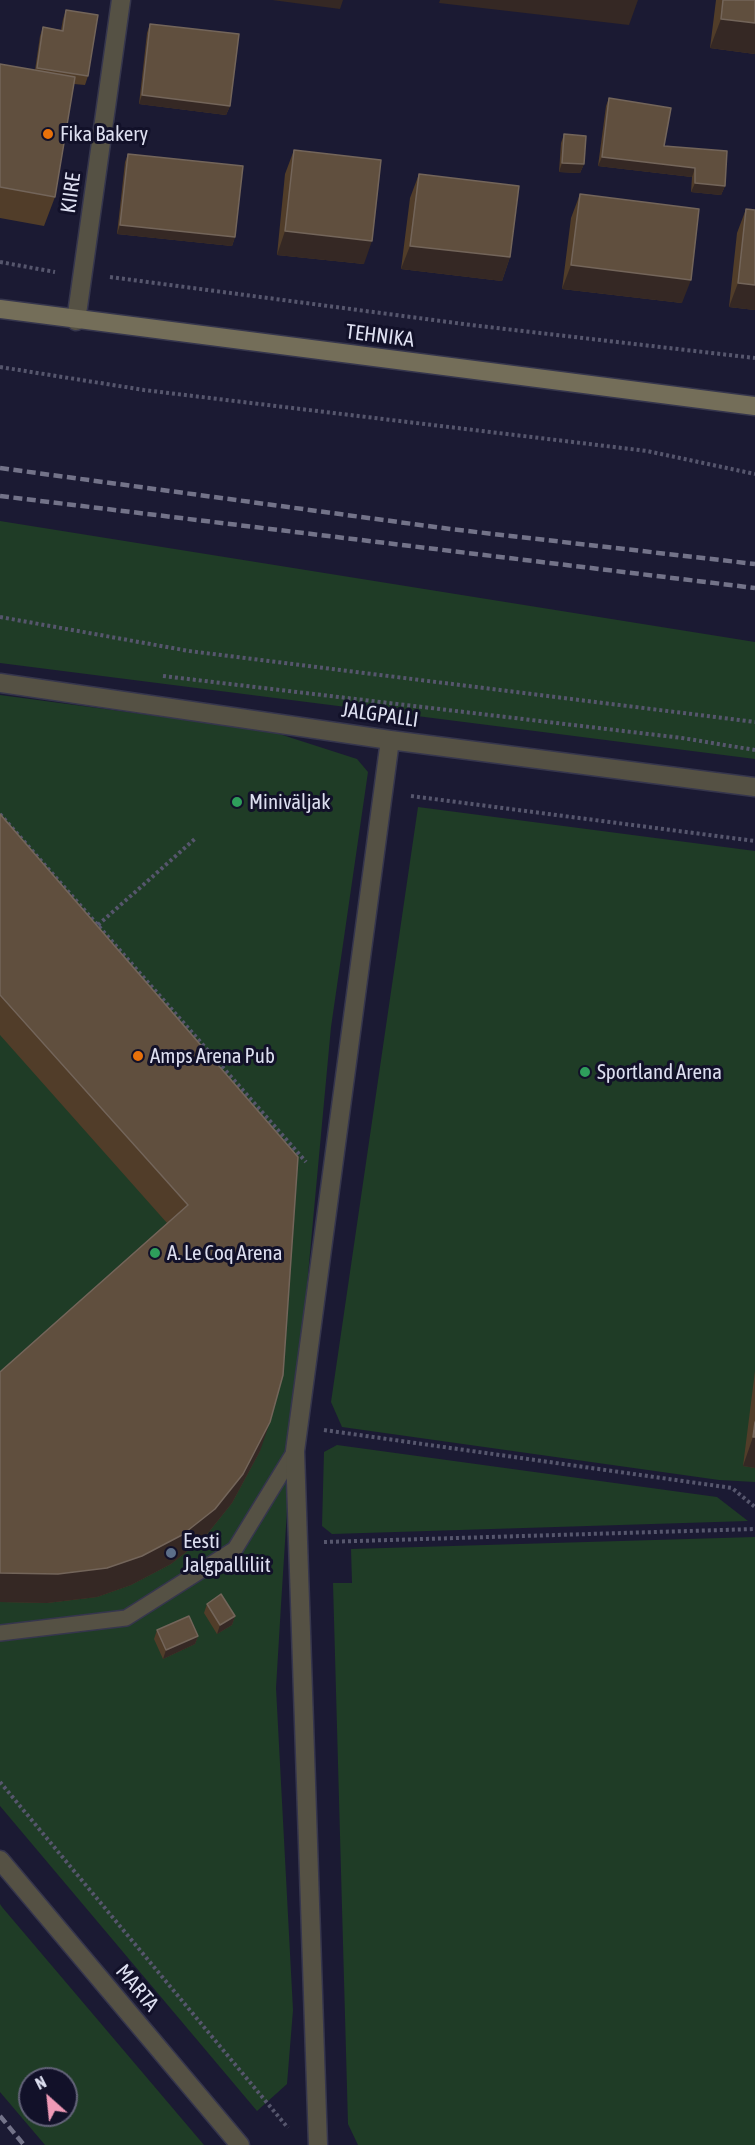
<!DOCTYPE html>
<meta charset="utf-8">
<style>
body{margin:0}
#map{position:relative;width:755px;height:2145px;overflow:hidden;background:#1b1a33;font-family:"Asap Condensed",sans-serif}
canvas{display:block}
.north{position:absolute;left:18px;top:2067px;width:60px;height:60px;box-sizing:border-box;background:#121129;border:2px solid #636379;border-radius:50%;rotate:333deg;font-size:16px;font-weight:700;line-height:24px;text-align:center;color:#dddff0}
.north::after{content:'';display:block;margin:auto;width:21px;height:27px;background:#f09ab7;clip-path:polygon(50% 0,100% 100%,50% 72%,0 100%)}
</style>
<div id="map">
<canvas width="755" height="2145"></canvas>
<div class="north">N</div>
</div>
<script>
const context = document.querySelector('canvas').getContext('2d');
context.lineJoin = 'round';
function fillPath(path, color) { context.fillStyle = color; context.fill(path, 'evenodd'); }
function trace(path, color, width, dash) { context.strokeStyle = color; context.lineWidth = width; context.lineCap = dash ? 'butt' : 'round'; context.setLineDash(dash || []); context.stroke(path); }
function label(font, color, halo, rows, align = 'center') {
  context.font = font + ' "Asap Condensed",sans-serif'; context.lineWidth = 6; context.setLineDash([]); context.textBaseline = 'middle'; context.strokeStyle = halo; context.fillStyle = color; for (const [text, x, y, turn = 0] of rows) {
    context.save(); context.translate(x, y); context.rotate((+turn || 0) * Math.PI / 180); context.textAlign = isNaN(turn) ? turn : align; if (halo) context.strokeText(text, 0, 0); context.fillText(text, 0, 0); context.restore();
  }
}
fillPath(new Path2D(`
 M 0,521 L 755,642 L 755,759 L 0,663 Z
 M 0,695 L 270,731 L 357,759 L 368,772 L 331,1027 L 289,1479 L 281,1605 L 276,1688 L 293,2010 L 287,2084 L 257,2111 L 0,1806 Z
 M 418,807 L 755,851 L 755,1482 L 719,1480 L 342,1427 L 331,1402 Z
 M 337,1445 L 717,1497 L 748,1521 L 332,1534 L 322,1526 L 324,1452 Z
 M 755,1537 L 755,2145 L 358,2145 L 348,2124 L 333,1583 L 352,1583 L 351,1549 Z
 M 0,1904 L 2,1907 L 204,2145 L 45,2145 L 0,2092 ZM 30,2079 L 66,2079 L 66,2115 L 30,2115 Z`), '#1f3c26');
const lane = new Path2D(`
 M 0,1633 L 126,1618 L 235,1549 L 295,1451`);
const street = new Path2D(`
 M 76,321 L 121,0
 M 0,683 L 390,740 L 755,787
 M 0,1860 L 240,2145
 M 318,2145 L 295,1451 L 390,740`);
const secondary = new Path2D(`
 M 0,309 L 755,406`);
trace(lane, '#36364d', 18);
trace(street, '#36364d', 21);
trace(secondary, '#36364d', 21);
trace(new Path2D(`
 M 0,262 L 55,272
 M 110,277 L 471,325 L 755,358
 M 0,367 L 144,390 L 647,451 L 755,474
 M 0,617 L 189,651 L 755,722
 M 163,676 L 682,738 L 755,750
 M 411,796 L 755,841
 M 0,814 L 306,1162
 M 98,925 L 196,838
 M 324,1430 L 732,1488 L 755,1507
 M 324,1542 L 755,1529
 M 0,1782 L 288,2128`), '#56566d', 4, [3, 3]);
trace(lane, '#555144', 15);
trace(street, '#555144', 18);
trace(secondary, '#746e59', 18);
trace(new Path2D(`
 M 0,468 L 450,529 L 755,564
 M 0,496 L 755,588
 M 0,2116 L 24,2145`), '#737389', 4.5, [9, 4.5]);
fillPath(new Path2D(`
 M 716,0 L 755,0 L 755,54 L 710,48 Z
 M 66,10 L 88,76 L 85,85 L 74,84 L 55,197 L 44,226 L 0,218 L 0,64 L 35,70 L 40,36 L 43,27 L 61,30 L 63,19 Z
 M 150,24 L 230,106 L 226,115 L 139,104 L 147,33 Z
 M 609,98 L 664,146 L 725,186 L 721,195 L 691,192 L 692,177 L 598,166 L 606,106 Z
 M 564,134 L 584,164 L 580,173 L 559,172 L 561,143 Z
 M 294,150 L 364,264 L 277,255 L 285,174 Z
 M 128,154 L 235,237 L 232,246 L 117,234 L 125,162 Z
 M 419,174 L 510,257 L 502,281 L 401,269 L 410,198 Z
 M 580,194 L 682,303 L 562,289 L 571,218 Z
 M 746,209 L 755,310 L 729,307 L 737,233 Z
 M 0,814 L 298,1157 L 260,1451 L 232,1503 L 204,1538 L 171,1564 L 131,1585 L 97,1597 L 47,1603 L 0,1602 L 0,1372 L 167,1223 L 0,1035 Z
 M 755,1371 L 755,1468 L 743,1466 Z
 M 207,1604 L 235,1616 L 232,1625 L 217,1634 L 204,1613 Z
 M 157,1630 L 198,1636 L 195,1644 L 163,1659 L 154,1639 Z`), '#513d29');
fillPath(new Path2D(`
 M 272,0 L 343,0 L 340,9 Z
 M 440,0 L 638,0 L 629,25 L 439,3 Z
 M 721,19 L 755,23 L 755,54 L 710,48 Z
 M 142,95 L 230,106 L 226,115 L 139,104 Z
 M 602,157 L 695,168 L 692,177 L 598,166 Z
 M 562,163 L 584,164 L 580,173 L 559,172 Z
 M 695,183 L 725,186 L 721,195 L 691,192 Z
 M 120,225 L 235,237 L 232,246 L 117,234 Z
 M 285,231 L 372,241 L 364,264 L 277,255 Z
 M 410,246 L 510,257 L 502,281 L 401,269 Z
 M 571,265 L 691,280 L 682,303 L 562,289 Z
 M 738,283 L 755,285 L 755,310 L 729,307 Z
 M 270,1422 L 260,1451 L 232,1503 L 204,1538 L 171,1564 L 131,1585 L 97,1597 L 47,1603 L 0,1602 L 0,1573 Z
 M 753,1437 L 755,1437 L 755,1468 L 743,1466 Z
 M 235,1616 L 232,1625 L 217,1634 L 220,1625 Z
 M 198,1636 L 195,1644 L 163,1659 L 166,1650 Z`), '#352824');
const building = new Path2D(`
 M 723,0 L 755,0 L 755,23 L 721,19 Z
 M 66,10 L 98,15 L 88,76 L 37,68 L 43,27 L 63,31 Z
 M 150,24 L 239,34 L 230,106 L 142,95 Z
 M 0,64 L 75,77 L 55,197 L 0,187 Z
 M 609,98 L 671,108 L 664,146 L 727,151 L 725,186 L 695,183 L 695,168 L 602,157 Z
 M 564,134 L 586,136 L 584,164 L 562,163 Z
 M 294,150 L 381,160 L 372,241 L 285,231 Z
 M 128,154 L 243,166 L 235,237 L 120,225 Z
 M 419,174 L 519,186 L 510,257 L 410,246 Z
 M 580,194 L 699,209 L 691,280 L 571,265 Z
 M 746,209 L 755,210 L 755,285 L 738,283 Z
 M 0,814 L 298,1157 L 283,1375 L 270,1422 L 243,1474 L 215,1509 L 182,1535 L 142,1556 L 107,1568 L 58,1574 L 0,1573 L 0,1372 L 188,1205 L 0,995 Z
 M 755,1422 L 755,1437 L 753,1437 Z
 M 221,1594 L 235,1616 L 220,1625 L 207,1604 Z
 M 189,1616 L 198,1636 L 166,1650 L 157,1630 Z`);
fillPath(building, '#604f3e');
trace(building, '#73655a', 1.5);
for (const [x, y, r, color] of [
 [48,134,6,"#e8710a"],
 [237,802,6,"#2e9e5b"],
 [138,1056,6,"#e8710a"],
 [585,1072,6,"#2e9e5b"],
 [155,1253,6,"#2e9e5b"],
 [171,1553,6,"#5c6f8a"]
]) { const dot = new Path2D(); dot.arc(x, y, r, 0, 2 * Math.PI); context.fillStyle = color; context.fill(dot); trace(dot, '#121129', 2); }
label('21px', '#dddff0', '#121129', [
 ["Fika Bakery",60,134],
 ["Miniväljak",249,802],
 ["Amps Arena Pub",150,1056],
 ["Sportland Arena",597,1072],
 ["A. Le Coq Arena",167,1253],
 ["Eesti",183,1541],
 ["Jalgpalliliit",183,1565]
], 'left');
label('21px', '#dddff0', '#121129', [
 ["KIIRE",71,193,-82],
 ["TEHNIKA",380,336,7],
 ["JALGPALLI",380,715,8],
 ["MARTA",137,1988,50]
]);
</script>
